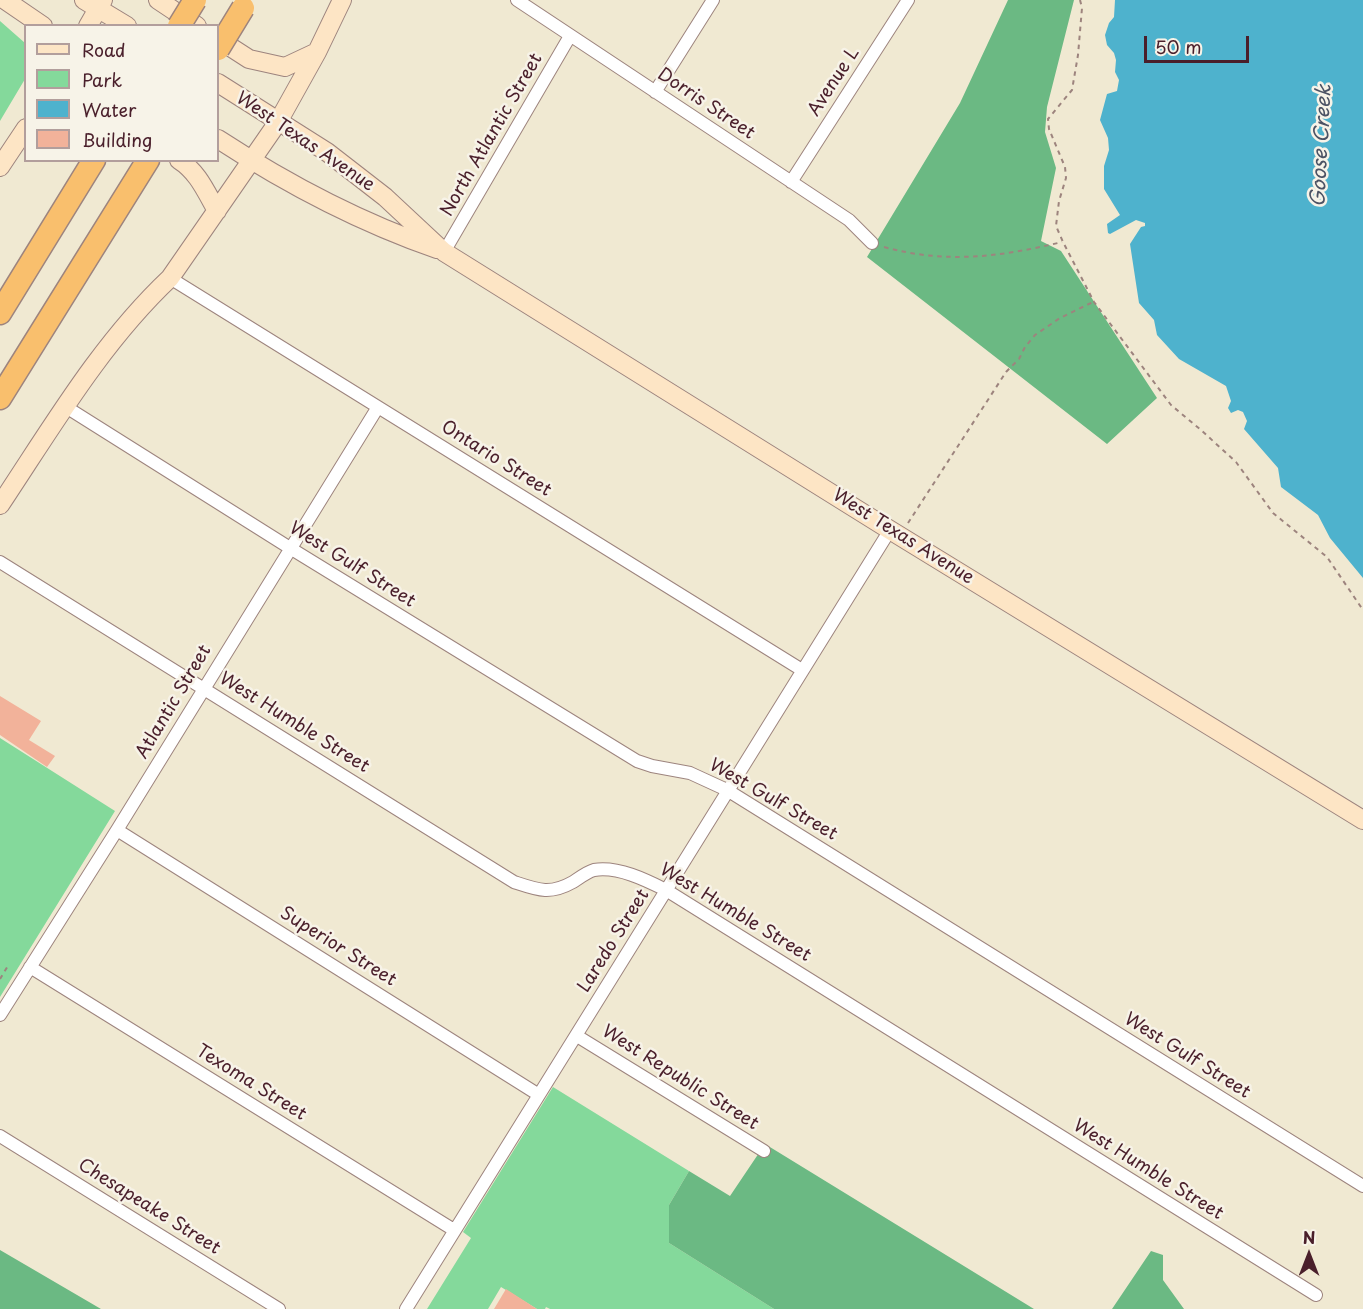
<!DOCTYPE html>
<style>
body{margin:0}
#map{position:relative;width:1363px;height:1309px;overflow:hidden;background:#f0e9d2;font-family:"Playpen Sans",sans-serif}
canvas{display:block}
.legend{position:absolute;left:24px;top:24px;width:195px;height:138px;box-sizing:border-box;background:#f7f3e8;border:2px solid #b29e9c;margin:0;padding:8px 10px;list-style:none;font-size:18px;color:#4a1f2b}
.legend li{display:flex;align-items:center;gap:12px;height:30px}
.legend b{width:30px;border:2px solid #b29e9c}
.north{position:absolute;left:1279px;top:1225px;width:60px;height:60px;-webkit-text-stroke:4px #f7f3e8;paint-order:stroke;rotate:0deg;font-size:16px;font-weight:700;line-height:24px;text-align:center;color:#4a1f2b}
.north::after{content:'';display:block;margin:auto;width:21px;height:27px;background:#4a1f2b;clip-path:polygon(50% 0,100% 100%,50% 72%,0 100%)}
.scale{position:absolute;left:1144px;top:36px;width:105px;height:27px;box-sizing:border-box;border:3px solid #4a1f2b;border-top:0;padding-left:8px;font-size:18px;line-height:21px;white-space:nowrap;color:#4a1f2b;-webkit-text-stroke:4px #f7f3e8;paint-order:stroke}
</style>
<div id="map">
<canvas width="1363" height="1309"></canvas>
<ul class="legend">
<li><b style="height:8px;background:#fde5c5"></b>Road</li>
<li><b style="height:16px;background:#84d99b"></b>Park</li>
<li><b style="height:16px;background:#4eb2cd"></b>Water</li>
<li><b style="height:16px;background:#f2b29a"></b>Building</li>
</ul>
<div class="north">N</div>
<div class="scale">50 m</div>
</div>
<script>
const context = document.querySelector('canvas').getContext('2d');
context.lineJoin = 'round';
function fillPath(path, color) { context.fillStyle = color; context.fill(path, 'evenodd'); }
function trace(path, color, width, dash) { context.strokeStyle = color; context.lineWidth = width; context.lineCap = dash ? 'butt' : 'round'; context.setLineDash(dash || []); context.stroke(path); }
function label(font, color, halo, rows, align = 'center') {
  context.font = font + ' "Playpen Sans",sans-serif'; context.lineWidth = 5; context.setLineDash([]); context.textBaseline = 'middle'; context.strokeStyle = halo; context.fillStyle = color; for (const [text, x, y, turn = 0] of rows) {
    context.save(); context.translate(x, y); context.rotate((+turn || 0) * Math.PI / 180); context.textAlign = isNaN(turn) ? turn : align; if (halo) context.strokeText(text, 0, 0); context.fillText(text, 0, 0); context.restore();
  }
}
fillPath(new Path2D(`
 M 0,21 L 25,43 L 25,79 L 0,121 Z
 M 0,738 L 115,811 L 0,997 Z
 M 553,1087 L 689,1171 L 669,1205 L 669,1243 L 774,1309 L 550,1309 L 546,1307 L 545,1309 L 537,1309 L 501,1287 L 488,1309 L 427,1309 L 471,1238 L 463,1232 Z`), '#84d99b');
fillPath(new Path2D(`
 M 1008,0 L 1074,0 L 1047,107 L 1045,132 L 1056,168 L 1041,241 L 1061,251 L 1157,398 L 1107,444 L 867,257 L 960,103 Z
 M 765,1144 L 1034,1309 L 774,1309 L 669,1243 L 669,1205 L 689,1171 L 730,1196 Z
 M 0,1250 L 101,1309 L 0,1309 Z
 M 1151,1251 L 1163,1255 L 1163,1280 L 1184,1309 L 1112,1309 Z`), '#6bb983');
fillPath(new Path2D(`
 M 1115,0 L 1363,0 L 1363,578 L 1330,538 L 1318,515 L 1281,487 L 1278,468 L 1244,429 L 1247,421 L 1243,412 L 1238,410 L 1231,413 L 1228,408 L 1231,401 L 1226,386 L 1179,359 L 1157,335 L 1154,320 L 1139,303 L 1130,244 L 1141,227 L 1145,226 L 1145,223 L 1136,220 L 1110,234 L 1108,233 L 1107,224 L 1120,215 L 1104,189 L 1104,166 L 1109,150 L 1108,138 L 1100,120 L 1107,94 L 1117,91 L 1119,80 L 1115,72 L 1116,60 L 1114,53 L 1107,45 L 1105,35 L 1109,23 L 1114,17 Z`), '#4eb2cd');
fillPath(new Path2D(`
 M 0,696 L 41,721 L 29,740 L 55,756 L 47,767 L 0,735 Z
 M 506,1289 L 537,1309 L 494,1309 Z`), '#f2b29a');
const street = new Path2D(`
 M 517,0 L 849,220 L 872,243
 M 655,92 L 713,0
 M 791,182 L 908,0
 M 444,252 L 570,36
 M 170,278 L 802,670
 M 66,407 L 290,548 L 637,761 L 652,766 L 690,773 L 727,790 L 1363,1186
 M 0,562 L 514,882 C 538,890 550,895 573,882 C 579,878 587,872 594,870 C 618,866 646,880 666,890 L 1316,1295
 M 117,830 L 539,1095
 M 30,967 L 454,1230
 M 0,1015 L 117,830 L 378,407
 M 577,1036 L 764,1151
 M 0,1136 L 279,1309
 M 406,1309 L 890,530`);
const secondary = new Path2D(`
 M 5,0 L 43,26
 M 84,0 L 127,26
 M 158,0 L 197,26
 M 88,26 L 103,0
 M 218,39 L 249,59 L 285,67 L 317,52
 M 218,83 L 327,152 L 385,197 L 444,252 L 890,530 L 1363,820
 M 218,139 C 287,184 359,222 437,249
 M 179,160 C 198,172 206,192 217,211
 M 0,167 L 26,128
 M 0,505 C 52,427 101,343 170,278 L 278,122 L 317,52 L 342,0`);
const highway = new Path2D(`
 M 0,313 L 94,160
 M 0,398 L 148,160`);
trace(street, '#9d847e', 14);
trace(secondary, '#9d847e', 20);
trace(highway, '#9d847e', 25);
trace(new Path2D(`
 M 1080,0 L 1082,8 L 1078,55 L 1072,90 L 1048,119 L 1049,129 L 1065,167 L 1066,178 L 1059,201 L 1056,226 L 1063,242 L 1094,302 L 1171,405 L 1201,430 L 1236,462 L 1273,513 L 1327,557 L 1363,610
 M 884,247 C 946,264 1000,257 1062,242
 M 908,523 L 1006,372 L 1019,359 L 1025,347 L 1035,335 L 1060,318 L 1093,302
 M 0,979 L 9,964`), '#9d847e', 2, [4.5, 4.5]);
trace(street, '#fff', 12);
trace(secondary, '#fde5c5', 18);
trace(highway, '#f9bf6d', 22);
const highwayBridge = new Path2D(`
 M 179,26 L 195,0
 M 218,49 L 243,8`);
trace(highwayBridge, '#9d847e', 25, []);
trace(highwayBridge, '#f9bf6d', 22);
label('18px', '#4a1f2b', '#f7f3e8', [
 ["Avenue L",834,82,-57],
 ["Dorris Street",706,104,34],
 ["North Atlantic Street",492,135,-60],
 ["West Texas Avenue",305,142,34],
 ["Ontario Street",496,459,32],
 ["West Texas Avenue",903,537,32],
 ["West Gulf Street",352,565,32],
 ["Atlantic Street",174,702,-59],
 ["West Humble Street",294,723,32],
 ["West Gulf Street",773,800,30],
 ["West Humble Street",735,913,31],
 ["Laredo Street",614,941,-58],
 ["Superior Street",338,947,32],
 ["West Gulf Street",1187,1056,32],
 ["West Republic Street",680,1078,32],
 ["Texoma Street",251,1083,32],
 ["West Humble Street",1148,1170,32],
 ["Chesapeake Street",149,1207,32]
]);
label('italic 20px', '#4b5264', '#f7f3e8', [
 ["Goose Creek",1322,146,-87]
]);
</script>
